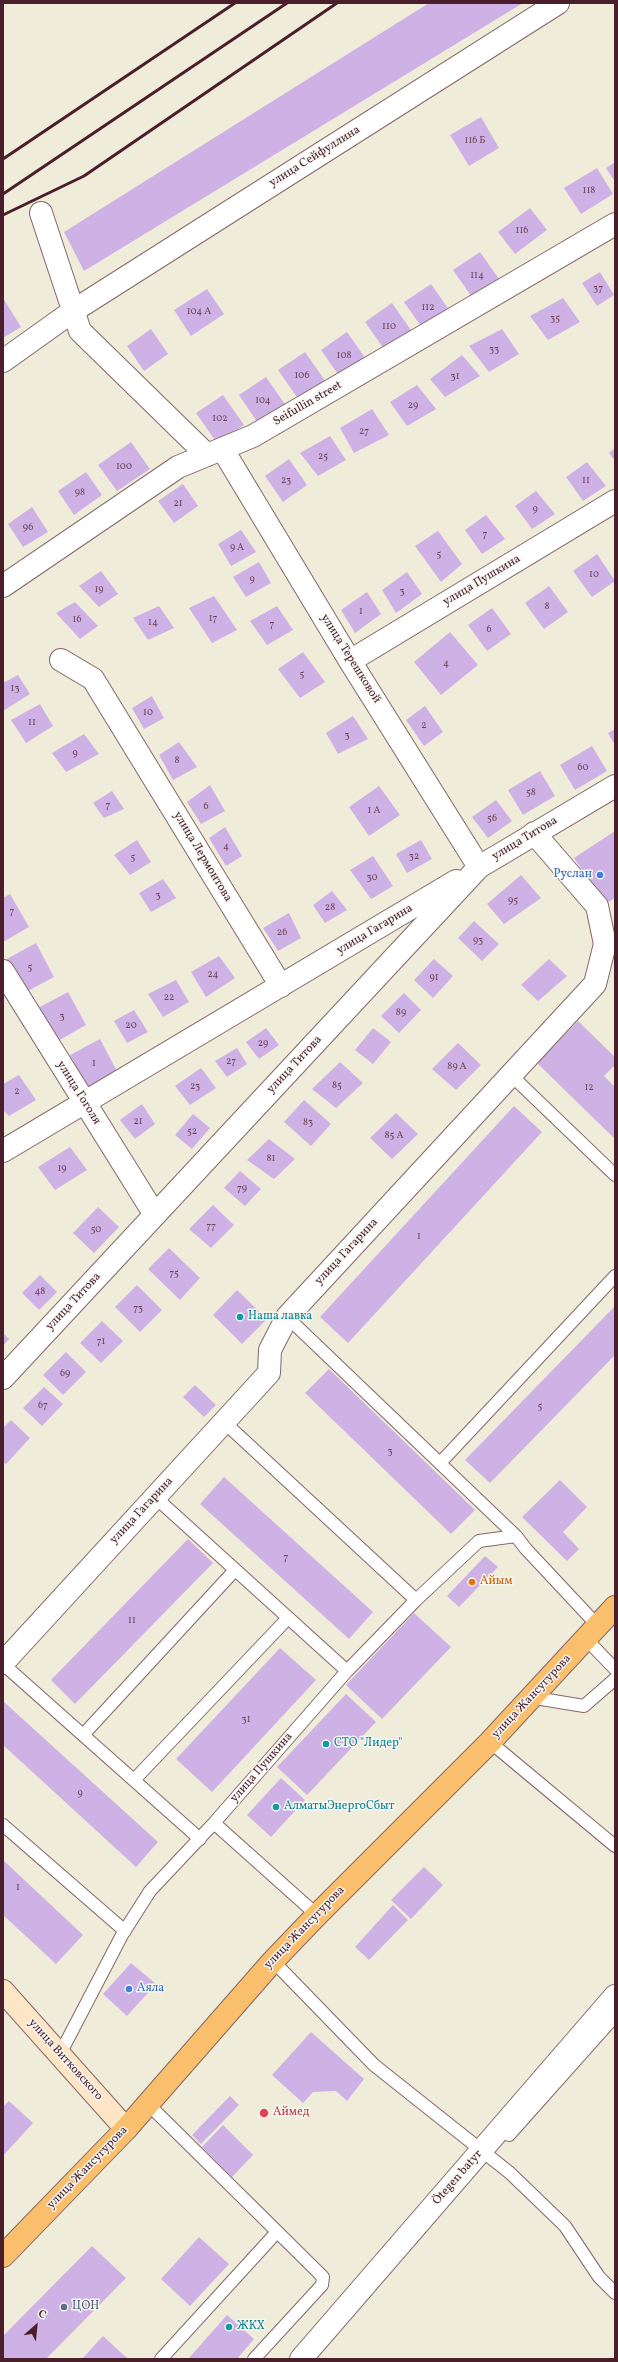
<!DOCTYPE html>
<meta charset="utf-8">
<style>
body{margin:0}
#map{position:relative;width:618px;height:2362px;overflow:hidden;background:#f0ecda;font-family:Vollkorn,serif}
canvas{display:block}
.frame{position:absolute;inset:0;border:4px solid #4a1f2b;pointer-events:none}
.north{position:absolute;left:16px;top:2306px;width:40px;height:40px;-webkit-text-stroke:3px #f6f6f2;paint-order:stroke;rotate:27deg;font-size:11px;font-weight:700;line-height:16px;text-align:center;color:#4a1f2b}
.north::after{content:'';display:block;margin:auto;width:14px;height:18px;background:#4a1f2b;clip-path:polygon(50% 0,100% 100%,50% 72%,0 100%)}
</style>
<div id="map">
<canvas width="618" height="2362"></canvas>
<div class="frame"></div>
<div class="north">С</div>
</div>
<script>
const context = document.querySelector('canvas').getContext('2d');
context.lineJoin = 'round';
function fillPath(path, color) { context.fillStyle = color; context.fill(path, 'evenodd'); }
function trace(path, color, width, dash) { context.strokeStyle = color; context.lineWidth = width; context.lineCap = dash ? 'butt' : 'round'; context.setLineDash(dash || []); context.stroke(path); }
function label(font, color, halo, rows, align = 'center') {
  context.font = font + ' Vollkorn,serif'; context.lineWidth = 3; context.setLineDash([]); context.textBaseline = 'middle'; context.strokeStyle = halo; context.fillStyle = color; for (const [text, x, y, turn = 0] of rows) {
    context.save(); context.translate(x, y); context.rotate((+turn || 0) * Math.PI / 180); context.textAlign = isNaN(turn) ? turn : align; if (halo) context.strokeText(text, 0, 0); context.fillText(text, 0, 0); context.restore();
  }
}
fillPath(new Path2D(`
 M 429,3 L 523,3 L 84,271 L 64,232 Z
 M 481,117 L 499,148 L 469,166 L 450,135 Z
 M 615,162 L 615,182 L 606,168 Z
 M 597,168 L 613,194 L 581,214 L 564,188 Z
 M 530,208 L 547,230 L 515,254 L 498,232 Z
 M 480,252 L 501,282 L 474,300 L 453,270 Z
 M 600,272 L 614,295 L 597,306 L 582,283 Z
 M 431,284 L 452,314 L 425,332 L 404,302 Z
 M 207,289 L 224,314 L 191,336 L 174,310 Z
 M 3,298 L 21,327 L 3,338 Z
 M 563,298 L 580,322 L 548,340 L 530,316 Z
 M 392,303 L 413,333 L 386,352 L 365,322 Z
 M 151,329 L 168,354 L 144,371 L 127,346 Z
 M 502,329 L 519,354 L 489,372 L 469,346 Z
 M 347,332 L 368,362 L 342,380 L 321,350 Z
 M 305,352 L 326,382 L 299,400 L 278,370 Z
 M 462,355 L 480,376 L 445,397 L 430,379 Z
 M 266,377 L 287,407 L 260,426 L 239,395 Z
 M 417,385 L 436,409 L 407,426 L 390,402 Z
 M 223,395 L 244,425 L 217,443 L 196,413 Z
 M 372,409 L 389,435 L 354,453 L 340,428 Z
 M 330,436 L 346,460 L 318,476 L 300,453 Z
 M 131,442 L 150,469 L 117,491 L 98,465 Z
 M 615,448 L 615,461 L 609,453 Z
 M 289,459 L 307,485 L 283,502 L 265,476 Z
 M 587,462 L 606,486 L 583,501 L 566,477 Z
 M 86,472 L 102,495 L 74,515 L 58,491 Z
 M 183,484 L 198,506 L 174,523 L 158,501 Z
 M 536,491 L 555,514 L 532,529 L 515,506 Z
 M 32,507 L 48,532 L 23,547 L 8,524 Z
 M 486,515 L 505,539 L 482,554 L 465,530 Z
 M 241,530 L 256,552 L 231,566 L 218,544 Z
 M 438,531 L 462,564 L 441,582 L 415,546 Z
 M 597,554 L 615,581 L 592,597 L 573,571 Z
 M 259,562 L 271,583 L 246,597 L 233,577 Z
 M 101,571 L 118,594 L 99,607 L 79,586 Z
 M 407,572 L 422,594 L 396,613 L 382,590 Z
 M 549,586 L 568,612 L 544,629 L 525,603 Z
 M 367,592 L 381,614 L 355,633 L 341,610 Z
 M 214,596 L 237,630 L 212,643 L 189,608 Z
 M 75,602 L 98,626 L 80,639 L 56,613 Z
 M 159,606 L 174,628 L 148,640 L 133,618 Z
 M 277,606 L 293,630 L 267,645 L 250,621 Z
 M 492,608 L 511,634 L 487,651 L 468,625 Z
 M 450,632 L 478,665 L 441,695 L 414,662 Z
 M 303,652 L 325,682 L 300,698 L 278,669 Z
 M 18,675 L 30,694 L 3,711 L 3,683 Z
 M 152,696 L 164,718 L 144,729 L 132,708 Z
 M 40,704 L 53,726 L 26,743 L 11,720 Z
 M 425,706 L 443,732 L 424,746 L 406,720 Z
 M 353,716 L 368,739 L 338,754 L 326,733 Z
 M 615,729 L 615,745 L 608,733 Z
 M 84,734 L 99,754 L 66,772 L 52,753 Z
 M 179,742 L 197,767 L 173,780 L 159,755 Z
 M 592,746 L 607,771 L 575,790 L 560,765 Z
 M 540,771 L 555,796 L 523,815 L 508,790 Z
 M 210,785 L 225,811 L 201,824 L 187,802 Z
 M 379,786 L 400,815 L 369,836 L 349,807 Z
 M 112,791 L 124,809 L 104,818 L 93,803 Z
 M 496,800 L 512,821 L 488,838 L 472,817 Z
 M 225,827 L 242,856 L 226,866 L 209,838 Z
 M 615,831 L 615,898 L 605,904 L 574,858 Z
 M 137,840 L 151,862 L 130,875 L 114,855 Z
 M 421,840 L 432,859 L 407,873 L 396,854 Z
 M 373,856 L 393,886 L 371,899 L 350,870 Z
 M 521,875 L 541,898 L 504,924 L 487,904 Z
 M 163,879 L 176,898 L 151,912 L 139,893 Z
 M 332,891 L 347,910 L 325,923 L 313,905 Z
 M 10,894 L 29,927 L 3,942 L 3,898 Z
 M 289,913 L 301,938 L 278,951 L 263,928 Z
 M 474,921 L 499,944 L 482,961 L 458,938 Z
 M 36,943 L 54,977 L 24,993 L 5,960 Z
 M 219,956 L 235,978 L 206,997 L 191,972 Z
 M 434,959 L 453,976 L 433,998 L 414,980 Z
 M 549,959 L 567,976 L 538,1001 L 521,985 Z
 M 176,980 L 189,1002 L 163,1017 L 148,994 Z
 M 68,992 L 86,1025 L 56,1042 L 38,1008 Z
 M 404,993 L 421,1010 L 399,1033 L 381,1016 Z
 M 134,1010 L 148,1032 L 127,1043 L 114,1021 Z
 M 578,1021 L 615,1057 L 615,1065 L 604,1076 L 615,1087 L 615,1139 L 537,1063 Z
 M 266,1028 L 279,1045 L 259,1059 L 246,1042 Z
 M 373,1028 L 391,1042 L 373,1064 L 355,1050 Z
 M 100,1039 L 118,1073 L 88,1089 L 70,1055 Z
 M 458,1043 L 481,1065 L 456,1090 L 432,1069 Z
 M 237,1048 L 247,1064 L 227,1077 L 215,1061 Z
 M 340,1062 L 363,1083 L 336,1108 L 312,1089 Z
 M 201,1068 L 216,1088 L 190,1105 L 175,1086 Z
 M 19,1075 L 36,1100 L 9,1116 L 3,1110 L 3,1084 Z
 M 304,1100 L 331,1124 L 311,1146 L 284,1122 Z
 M 142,1104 L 155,1124 L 135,1139 L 120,1120 Z
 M 514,1106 L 542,1132 L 348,1343 L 320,1317 Z
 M 396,1113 L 418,1134 L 392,1159 L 370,1138 Z
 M 193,1114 L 210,1128 L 192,1149 L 175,1135 Z
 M 269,1139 L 295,1159 L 274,1179 L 247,1160 Z
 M 70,1147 L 87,1170 L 55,1190 L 38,1167 Z
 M 240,1171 L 261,1189 L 245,1206 L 224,1188 Z
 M 213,1205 L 234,1225 L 211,1248 L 189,1229 Z
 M 98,1207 L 119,1227 L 94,1253 L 73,1233 Z
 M 169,1248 L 200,1278 L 180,1300 L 148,1269 Z
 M 40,1275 L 57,1292 L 39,1310 L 22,1293 Z
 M 137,1285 L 162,1310 L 140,1332 L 115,1307 Z
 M 237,1290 L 267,1319 L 242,1344 L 213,1315 Z
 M 615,1306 L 615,1355 L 490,1483 L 465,1460 Z
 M 102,1321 L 123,1341 L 101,1363 L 80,1343 Z
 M 3,1333 L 9,1339 L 3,1346 Z
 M 66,1352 L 86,1372 L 63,1395 L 43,1375 Z
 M 329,1369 L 475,1510 L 451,1534 L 305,1393 Z
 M 195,1385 L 216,1405 L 204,1417 L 183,1397 Z
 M 44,1387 L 63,1404 L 42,1426 L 23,1408 Z
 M 11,1420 L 30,1438 L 6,1464 L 3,1462 L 3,1428 Z
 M 224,1477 L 373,1612 L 349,1639 L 200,1504 Z
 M 560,1480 L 587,1507 L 563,1532 L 579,1549 L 567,1561 L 522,1517 Z
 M 188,1539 L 213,1563 L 75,1704 L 51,1680 Z
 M 485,1556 L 498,1567 L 459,1607 L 447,1596 Z
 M 414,1613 L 451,1647 L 382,1719 L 346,1685 Z
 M 280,1648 L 316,1680 L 212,1792 L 176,1759 Z
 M 346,1694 L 376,1722 L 307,1795 L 277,1767 Z
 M 4,1702 L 158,1842 L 136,1867 L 3,1745 Z
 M 281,1778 L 305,1800 L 271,1837 L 247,1815 Z
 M 3,1860 L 83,1935 L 56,1964 L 3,1915 Z
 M 424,1867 L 443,1885 L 411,1919 L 391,1900 Z
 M 393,1905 L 408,1920 L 369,1960 L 355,1947 Z
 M 131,1963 L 156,1984 L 127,2016 L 103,1994 Z
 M 311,2032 L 364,2079 L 347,2101 L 336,2091 L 313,2092 L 303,2103 L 272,2075 Z
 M 230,2096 L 239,2105 L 201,2144 L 192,2135 Z
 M 9,2101 L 33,2123 L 3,2156 L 3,2107 Z
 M 223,2125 L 253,2155 L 232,2177 L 202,2147 Z
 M 199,2237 L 229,2264 L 190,2306 L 161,2279 Z
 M 92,2246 L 126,2278 L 46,2359 L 3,2359 L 3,2336 Z
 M 227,2315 L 254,2339 L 237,2359 L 188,2359 Z
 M 103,2336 L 128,2359 L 82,2359 Z`), '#cfb2e5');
const lane = new Path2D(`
 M 511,1075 L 615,1175
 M 287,1317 L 516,1536 L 526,1549 L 598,1626
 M 224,1422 L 416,1600
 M 441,1462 L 615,1276
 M 155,1497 L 347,1671
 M 586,1639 L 615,1669
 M 3,1664 L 200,1839
 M 529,1697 L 584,1706 L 615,1679
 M 83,1735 L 235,1570
 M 490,1742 L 615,1846
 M 134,1780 L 288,1618
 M 214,1823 L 317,1915
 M 3,1825 L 125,1931
 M 273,1961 L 374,2065 L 510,2173 L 565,2226 L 599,2277 L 615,2293
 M 60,2054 L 122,1935 L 150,1891 L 214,1823 L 347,1671 L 416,1600 L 479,1541 L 516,1536
 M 148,2104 L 323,2277 L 322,2285 L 254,2359
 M 509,2135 L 615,2016
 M 161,2359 L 277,2232`);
const street = new Path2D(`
 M 41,213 L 80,331 L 207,455
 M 3,361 L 73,311 L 558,3
 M 223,450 L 350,661 L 479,867
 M 3,586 L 178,467 L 253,436 L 615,224
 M 61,660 L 93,679 L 281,986
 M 350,661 L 615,501
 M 3,971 L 155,1215
 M 3,1151 L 456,881
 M 3,1378 L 479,867 L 615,786
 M 3,1663 L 269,1373 L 270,1350 L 287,1317 L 595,984 L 605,944 L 597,906 L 534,833
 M 301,2359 L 615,1996`);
const secondary = new Path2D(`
 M 3,1991 L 126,2129`);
const primary = new Path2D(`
 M 3,2256 L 126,2129 L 273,1961 L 317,1915 L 490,1742 L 615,1607`);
trace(lane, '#846768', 14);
trace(street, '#846768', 24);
trace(secondary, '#846768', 24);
trace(primary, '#846768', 24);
trace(lane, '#fff', 12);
trace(street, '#fff', 22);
trace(secondary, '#fde5c5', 22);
trace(primary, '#f9bf6d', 22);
trace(new Path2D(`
 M 3,159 L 235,3
 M 3,194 L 287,3
 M 3,215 L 84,176 L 337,3`), '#4a1f2b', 3);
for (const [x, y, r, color] of [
 [600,875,4,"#3f7fe0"],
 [240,1317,4,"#0f9aa8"],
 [472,1582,4,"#e8710a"],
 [326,1744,4,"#0f9aa8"],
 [276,1807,4,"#0f9aa8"],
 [129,1989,4,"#3f7fe0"],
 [264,2113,5,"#e0444e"],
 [64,2307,4,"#5c6f8a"],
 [229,2327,4,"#0f9aa8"]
]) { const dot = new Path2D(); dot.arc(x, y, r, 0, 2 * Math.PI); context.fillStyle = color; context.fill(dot); trace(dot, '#f6f6f2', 1.5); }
label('10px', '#6b445a', null, [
 ["116 Б",475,141],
 ["118",589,191],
 ["116",522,231],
 ["114",477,276],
 ["37",598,289],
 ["112",428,308],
 ["104 А",199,312],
 ["35",555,319],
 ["110",389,327],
 ["33",494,350],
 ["108",344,356],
 ["106",302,376],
 ["31",455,377],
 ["104",263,401],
 ["29",413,406],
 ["102",220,419],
 ["27",364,432],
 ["25",323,457],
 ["100",124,467],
 ["23",286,481],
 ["11",586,481],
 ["98",80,493],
 ["21",178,504],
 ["9",535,510],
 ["96",28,528],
 ["7",485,535],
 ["9 А",237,548],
 ["5",439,555],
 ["10",594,575],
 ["9",252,580],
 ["19",99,590],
 ["3",402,592],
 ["8",547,607],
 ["1",361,612],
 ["17",213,619],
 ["16",77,620],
 ["14",153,623],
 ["7",272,625],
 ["6",489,630],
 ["4",446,664],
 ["5",302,675],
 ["13",15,689],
 ["10",148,713],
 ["11",32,723],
 ["2",424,726],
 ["3",347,736],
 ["9",75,754],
 ["8",177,761],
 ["60",583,768],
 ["58",531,793],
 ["7",108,806],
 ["6",206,807],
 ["1 А",374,811],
 ["56",492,819],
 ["4",226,847],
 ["32",414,857],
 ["5",133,858],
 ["30",372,878],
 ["3",158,896],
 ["95",513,901],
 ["28",330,908],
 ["7",12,912],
 ["26",282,933],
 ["93",478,941],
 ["5",30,968],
 ["24",213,975],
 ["91",434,978],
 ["22",169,998],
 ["89",401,1013],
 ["3",62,1017],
 ["20",131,1026],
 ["29",263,1044],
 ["27",231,1062],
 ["1",94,1064],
 ["89 А",457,1067],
 ["85",337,1086],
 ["23",195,1087],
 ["12",589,1088],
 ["2",17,1092],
 ["21",138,1122],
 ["83",308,1123],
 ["52",192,1132],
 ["85 А",394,1136],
 ["81",271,1159],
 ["19",62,1169],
 ["79",242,1189],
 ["77",211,1227],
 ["50",96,1230],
 ["1",419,1237],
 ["75",174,1274],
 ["48",40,1292],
 ["73",138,1309],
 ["71",101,1342],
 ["69",65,1374],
 ["67",43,1406],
 ["5",540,1407],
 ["3",390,1452],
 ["7",286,1558],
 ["11",132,1621],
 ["31",246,1720],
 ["9",80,1794],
 ["1",18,1888]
]);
label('12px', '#4a1f2b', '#f6f6f2', [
 ["улица Сейфуллина",315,157,-32],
 ["Seifullin street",308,404,-30],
 ["улица Пушкина",482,581,-31],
 ["улица Терешковой",350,659,58],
 ["улица Титова",525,839,-31],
 ["улица Лермонтова",202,857,59],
 ["улица Гагарина",375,930,-31],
 ["улица Титова",295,1065,-47],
 ["улица Гоголя",78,1093,58],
 ["улица Гагарина",347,1252,-47],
 ["улица Титова",74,1302,-47],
 ["улица Гагарина",142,1511,-47],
 ["улица Жансугурова",532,1697,-47],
 ["улица Пушкина",262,1768,-49],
 ["улица Жансугурова",305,1928,-46],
 ["улица Витковского",65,2060,48],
 ["улица Жансугурова",88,2168,-46],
 ["Ötegen batyr",458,2178,-49]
]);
label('12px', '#366cbe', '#f6f6f2', [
 ["Руслан",592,875],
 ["Аяла",137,1989,"left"]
], 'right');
label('12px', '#0d838f', '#f6f6f2', [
 ["Наша лавка",248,1317],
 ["СТО \"Лидер\"",334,1744],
 ["АлматыЭнергоСбыт",284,1807],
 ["ЖКХ",237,2327]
], 'left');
label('12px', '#c56008', '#f6f6f2', [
 ["Айым",480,1582]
], 'left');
label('12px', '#be3a42', '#f6f6f2', [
 ["Аймед",273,2113]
], 'left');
label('12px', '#4e5e75', '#f6f6f2', [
 ["ЦОН",72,2307]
], 'left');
</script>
